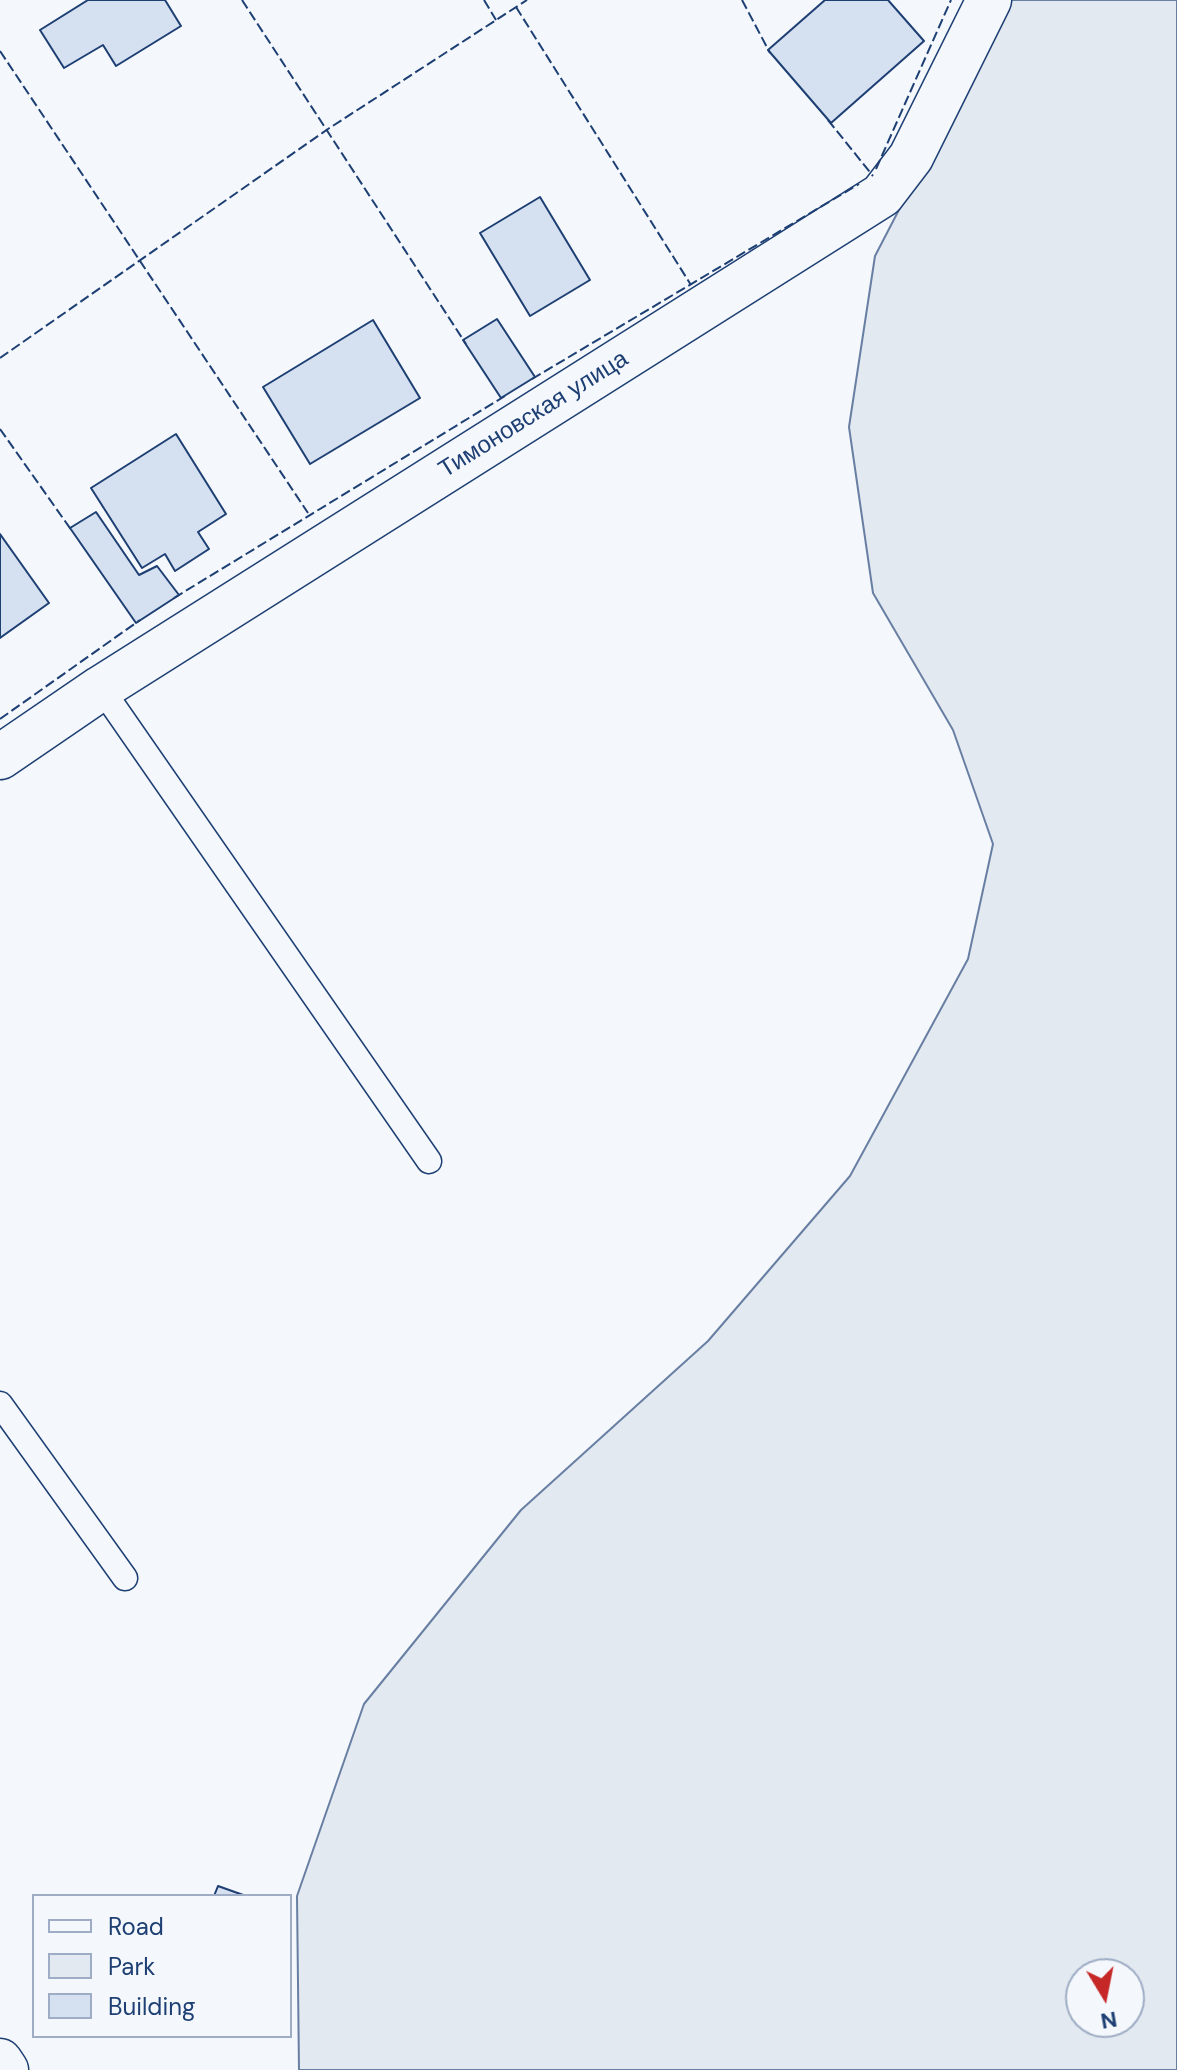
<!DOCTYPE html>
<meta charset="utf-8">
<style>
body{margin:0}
#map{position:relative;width:1177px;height:2070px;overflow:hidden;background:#f4f7fb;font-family:"DM Sans",sans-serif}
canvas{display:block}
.legend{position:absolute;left:32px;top:1894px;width:260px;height:144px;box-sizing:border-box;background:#f4f7fb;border:2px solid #9eadc5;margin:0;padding:10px 14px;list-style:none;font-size:24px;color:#1d3f73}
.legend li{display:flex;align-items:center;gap:16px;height:40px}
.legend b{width:40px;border:2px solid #9eadc5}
.north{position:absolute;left:1065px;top:1958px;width:80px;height:80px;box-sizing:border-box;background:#f4f7fb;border:2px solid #9eadc5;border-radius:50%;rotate:170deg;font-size:22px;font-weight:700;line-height:32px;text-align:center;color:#1d3f73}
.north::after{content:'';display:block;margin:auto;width:28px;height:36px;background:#c62828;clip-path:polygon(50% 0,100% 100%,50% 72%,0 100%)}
</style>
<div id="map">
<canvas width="1177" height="2070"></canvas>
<ul class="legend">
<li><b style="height:10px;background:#f4f7fb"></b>Road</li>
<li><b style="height:22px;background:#e3e9f0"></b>Park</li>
<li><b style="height:22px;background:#d5e0f0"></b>Building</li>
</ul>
<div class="north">N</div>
</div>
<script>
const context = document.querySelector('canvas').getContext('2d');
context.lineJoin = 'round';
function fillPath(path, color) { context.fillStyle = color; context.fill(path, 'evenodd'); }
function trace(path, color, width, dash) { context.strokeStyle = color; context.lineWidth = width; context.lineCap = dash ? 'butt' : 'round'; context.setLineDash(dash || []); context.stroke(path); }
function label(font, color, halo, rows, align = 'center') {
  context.font = font + ' "DM Sans",sans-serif'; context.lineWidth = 6; context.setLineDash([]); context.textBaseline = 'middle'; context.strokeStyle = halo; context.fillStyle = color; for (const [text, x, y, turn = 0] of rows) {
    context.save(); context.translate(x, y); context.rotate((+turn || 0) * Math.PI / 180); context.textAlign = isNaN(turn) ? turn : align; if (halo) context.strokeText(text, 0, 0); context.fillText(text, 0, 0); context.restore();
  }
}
const green = new Path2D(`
 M 1001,0 L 1177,0 L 1177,2070 L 299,2070 L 297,1896 L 364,1704 L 521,1510 L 708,1341 L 850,1176 L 968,959 L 993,844 L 953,730 L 873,593 L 849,427 L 875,256 L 984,46 ZM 1081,1974 L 1129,1974 L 1129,2022 L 1081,2022 Z`);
fillPath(green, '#e3e9f0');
trace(green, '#687fa3', 2);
const building = new Path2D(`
 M 88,0 L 165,0 L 181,26 L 116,66 L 103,45 L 64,68 L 40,30 Z
 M 825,0 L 888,0 L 924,41 L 831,123 L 768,50 Z
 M 540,197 L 590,280 L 530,316 L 480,233 Z
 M 497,319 L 535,377 L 501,398 L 463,340 Z
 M 373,320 L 420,398 L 310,464 L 263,387 Z
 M 176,434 L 226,514 L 198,532 L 209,549 L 175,571 L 165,554 L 142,568 L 91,488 Z
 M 96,512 L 139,575 L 157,566 L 179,595 L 136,623 L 70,528 Z
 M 0,534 L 49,603 L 0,638 Z
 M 218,1886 L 246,1896 L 214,1896 Z`);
fillPath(building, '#d5e0f0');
trace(building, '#1d3f73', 2);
const service = new Path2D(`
 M 101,688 L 429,1161
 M 0,1404 L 125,1578`);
const minor = new Path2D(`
 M 0,757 L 101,688 L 882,195 L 911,157 L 989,0`);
const tertiary = new Path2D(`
 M 0,2061 L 6,2070`);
trace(service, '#1d3f73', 27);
trace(minor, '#1d3f73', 47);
trace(tertiary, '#1d3f73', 47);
trace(service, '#f4f7fb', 24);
trace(minor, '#f4f7fb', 44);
trace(tertiary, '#f4f7fb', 44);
trace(new Path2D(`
 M 242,0 L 466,344
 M 484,0 L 496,20
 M 742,0 L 770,53
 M 516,7 L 691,285
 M 0,51 L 308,513
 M 828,120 L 873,176
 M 876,169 L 951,0
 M 0,358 L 328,129 L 527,0
 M 532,379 L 859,184
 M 0,429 L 72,531
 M 174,598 L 505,396
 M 0,719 L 140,620`), '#1d3f73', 2, [10, 4]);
label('24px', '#1d3f73', '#f4f7fb', [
 ["Тимоновская улица",534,415,-32]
]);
</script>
